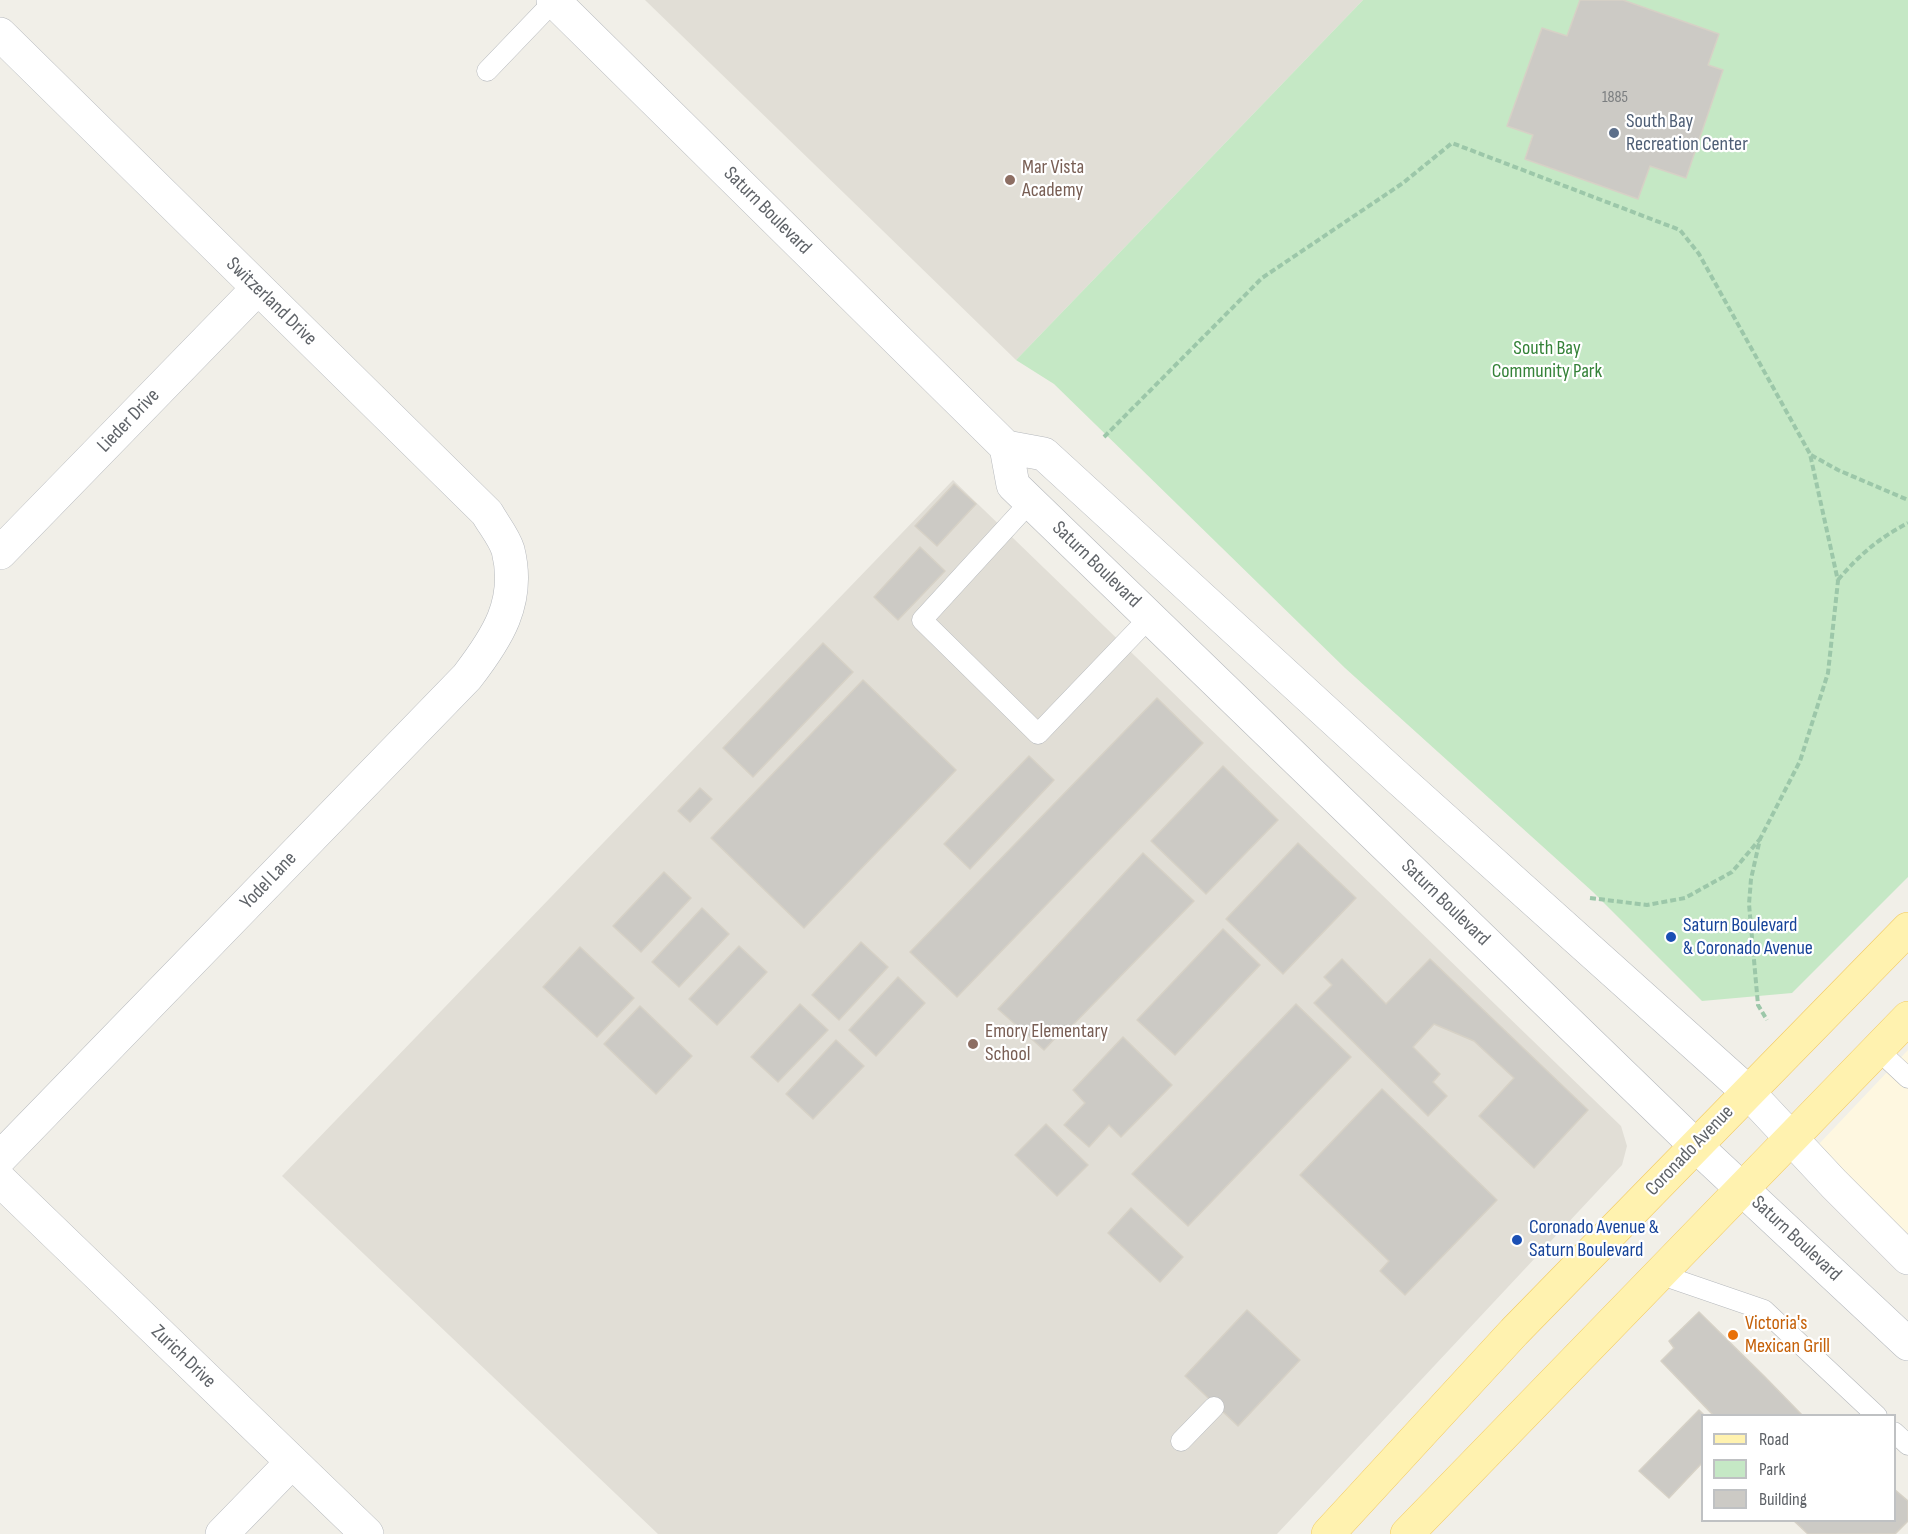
<!DOCTYPE html>
<style>
body{margin:0}
#map{position:relative;width:1908px;height:1534px;overflow:hidden;background:#f1efe8;font-family:"Sofia Sans Condensed",sans-serif}
canvas{display:block}
.legend{position:absolute;left:1701px;top:1414px;width:195px;height:108px;box-sizing:border-box;background:#fff;border:2px solid #bfc1c3;margin:0;padding:8px 10px;list-style:none;font-size:18px;color:#5f6368}
.legend li{display:flex;align-items:center;gap:12px;height:30px}
.legend b{width:30px;border:2px solid #bfc1c3}
</style>
<div id="map">
<canvas width="1908" height="1534"></canvas>
<ul class="legend">
<li><b style="height:8px;background:#fff2af"></b>Road</li>
<li><b style="height:16px;background:#c5e8c5"></b>Park</li>
<li><b style="height:16px;background:#cccac5"></b>Building</li>
</ul>
</div>
<script>
const context = document.querySelector('canvas').getContext('2d');
context.lineJoin = 'round';
function fillPath(path, color) { context.fillStyle = color; context.fill(path, 'evenodd'); }
function trace(path, color, width, dash) { context.strokeStyle = color; context.lineWidth = width; context.lineCap = dash ? 'butt' : 'round'; context.setLineDash(dash || []); context.stroke(path); }
function label(font, color, halo, rows, align = 'center') {
  context.font = font + ' "Sofia Sans Condensed",sans-serif'; context.lineWidth = 4.5; context.setLineDash([]); context.textBaseline = 'middle'; context.strokeStyle = halo; context.fillStyle = color; for (const [text, x, y, turn = 0] of rows) {
    context.save(); context.translate(x, y); context.rotate((+turn || 0) * Math.PI / 180); context.textAlign = isNaN(turn) ? turn : align; if (halo) context.strokeText(text, 0, 0); context.fillText(text, 0, 0); context.restore();
  }
}
fillPath(new Path2D(`
 M 1908,1050 L 1908,1235 L 1818,1145 Z`), '#fef7e0');
fillPath(new Path2D(`
 M 645,0 L 1363,0 L 1016,360 Z
 M 953,480 L 1621,1126 L 1627,1146 L 1622,1165 L 1277,1534 L 658,1534 L 282,1176 Z`), '#e1ded6');
fillPath(new Path2D(`
 M 1363,0 L 1908,0 L 1908,877 L 1792,993 L 1702,1001 L 1593,892 L 1345,668 L 1054,384 L 1016,360 Z`), '#c5e8c5');
const building = new Path2D(`
 M 1580,0 L 1623,0 L 1719,34 L 1708,65 L 1723,70 L 1686,178 L 1650,166 L 1638,199 L 1525,159 L 1533,135 L 1507,126 L 1542,28 L 1567,36 Z
 M 954,484 L 976,504 L 937,546 L 915,526 Z
 M 920,547 L 945,571 L 898,620 L 874,597 Z
 M 823,643 L 853,672 L 753,777 L 723,748 Z
 M 863,680 L 956,770 L 804,928 L 711,838 Z
 M 1157,698 L 1203,743 L 957,997 L 910,952 Z
 M 1029,756 L 1054,780 L 970,869 L 944,844 Z
 M 1223,766 L 1278,820 L 1206,894 L 1151,841 Z
 M 700,788 L 712,799 L 690,822 L 678,811 Z
 M 1298,843 L 1356,898 L 1283,974 L 1226,919 Z
 M 1143,853 L 1194,901 L 1061,1037 L 1060,1033 L 1044,1050 L 998,1009 Z
 M 664,872 L 691,898 L 641,952 L 613,926 Z
 M 702,908 L 729,934 L 679,987 L 652,962 Z
 M 1223,929 L 1260,965 L 1175,1055 L 1137,1020 Z
 M 861,942 L 888,967 L 839,1020 L 812,995 Z
 M 739,946 L 767,972 L 717,1025 L 689,999 Z
 M 580,947 L 634,998 L 597,1037 L 543,987 Z
 M 1342,959 L 1386,1004 L 1430,959 L 1588,1110 L 1534,1168 L 1479,1116 L 1514,1078 L 1474,1041 L 1434,1024 L 1413,1047 L 1440,1074 L 1433,1082 L 1447,1096 L 1428,1116 L 1314,1003 L 1332,985 L 1324,977 Z
 M 898,977 L 925,1003 L 876,1056 L 849,1030 Z
 M 800,1004 L 828,1030 L 778,1082 L 751,1057 Z
 M 1296,1004 L 1351,1057 L 1188,1226 L 1132,1174 Z
 M 640,1006 L 692,1056 L 656,1094 L 604,1044 Z
 M 1123,1037 L 1172,1085 L 1121,1137 L 1109,1125 L 1089,1147 L 1064,1125 L 1085,1103 L 1073,1090 Z
 M 836,1040 L 864,1066 L 813,1119 L 786,1094 Z
 M 1382,1089 L 1497,1200 L 1405,1295 L 1380,1271 L 1389,1261 L 1300,1175 Z
 M 1046,1124 L 1088,1165 L 1057,1196 L 1015,1155 Z
 M 1131,1208 L 1183,1257 L 1160,1282 L 1108,1233 Z
 M 1247,1310 L 1300,1360 L 1238,1426 L 1185,1376 Z
 M 1699,1312 L 1765,1377 L 1803,1416 L 1714,1416 L 1661,1361 L 1674,1348 L 1669,1341 Z
 M 1699,1410 L 1705,1416 L 1702,1416 L 1702,1463 L 1669,1498 L 1639,1471 Z
 M 1894,1489 L 1908,1501 L 1908,1521 L 1895,1534 L 1808,1534 L 1793,1520 L 1894,1520 Z`);
fillPath(building, '#cccac5');
trace(building, '#d6d1c6', 1.5);
const service = new Path2D(`
 M 487,71 L 554,1
 M 1031,501 L 922,620 L 1038,734 L 1150,617
 M 1878,1050 L 1908,1078
 M 1659,1274 L 1764,1310 L 1877,1416
 M 1894,1432 L 1908,1445
 M 1181,1441 L 1214,1407`);
const minor = new Path2D(`
 M 0,34 L 487,513 C 493,524 504,537 508,550 C 521,602 497,638 467,677 L 0,1158
 M 0,553 L 257,289
 M 0,1180 L 367,1534
 M 222,1534 L 292,1462`);
const tertiary = new Path2D(`
 M 553,0 L 1006,447 L 1044,454 L 1398,778 L 1748,1092
 M 1006,447 L 1013,485 L 1695,1145`);
const secondary = new Path2D(`
 M 1748,1092 L 1834,1184 L 1908,1258
 M 1695,1145 L 1908,1344`);
const primary = new Path2D(`
 M 1328,1534 L 1514,1332 L 1908,929
 M 1407,1534 L 1908,1018`);
trace(service, '#b5b8bc', 21);
trace(minor, '#b5b8bc', 34);
trace(tertiary, '#b5b8bc', 34);
trace(secondary, '#b6babf', 34);
trace(primary, '#f2c960', 34);
trace(new Path2D(`
 M 1104,437 L 1262,278 L 1403,183 L 1452,143 L 1680,230 L 1699,254 L 1810,454 L 1838,581 L 1828,673 L 1800,761 L 1760,839 L 1751,879 L 1749,904 L 1758,1005 L 1767,1020
 M 1811,455 L 1838,470 L 1908,500
 M 1838,580 C 1859,555 1879,538 1908,523
 M 1590,898 L 1647,905 L 1685,898 L 1732,872 L 1760,839`), '#9cc7a9', 4, [6, 3]);
trace(service, '#fff', 20);
trace(minor, '#fff', 33);
trace(tertiary, '#fff', 33);
trace(secondary, '#fff', 33);
trace(primary, '#fff2af', 33);
for (const [x, y, r, color] of [
 [1614,133,6,"#5c6f8a"],
 [1010,180,6,"#8d6e63"],
 [1671,937,6,"#1a4fb4"],
 [973,1044,6,"#8d6e63"],
 [1517,1240,6,"#1a4fb4"],
 [1733,1335,6,"#e8710a"]
]) { const dot = new Path2D(); dot.arc(x, y, r, 0, 2 * Math.PI); context.fillStyle = color; context.fill(dot); trace(dot, '#fff', 2); }
label('16px', '#7a7d7f', null, [
 ["1885",1615,98]
]);
label('20px', '#4e5e75', '#fff', [
 ["South Bay",1626,122],
 ["Recreation Center",1626,145]
], 'left');
label('20px', '#785e54', '#fff', [
 ["Mar Vista",1022,168],
 ["Academy",1022,191],
 ["Emory Elementary",985,1032],
 ["School",985,1055]
], 'left');
label('20px', '#5f6368', '#fff', [
 ["Saturn Boulevard",767,211,45],
 ["Switzerland Drive",271,302,44],
 ["Lieder Drive",129,421,-46],
 ["Saturn Boulevard",1096,565,44],
 ["Yodel Lane",269,881,-46],
 ["Saturn Boulevard",1445,903,44],
 ["Coronado Avenue",1690,1151,-46],
 ["Saturn Boulevard",1796,1239,43],
 ["Zurich Drive",183,1357,44]
]);
label('20px', '#348238', '#fff', [
 ["South Bay",1547,349],
 ["Community Park",1547,372]
]);
label('20px', '#164399', '#fff', [
 ["Saturn Boulevard",1683,926],
 ["& Coronado Avenue",1683,949],
 ["Coronado Avenue &",1529,1228],
 ["Saturn Boulevard",1529,1251]
], 'left');
label('20px', '#c56008', '#fff', [
 ["Victoria's",1745,1324],
 ["Mexican Grill",1745,1347]
], 'left');
</script>
